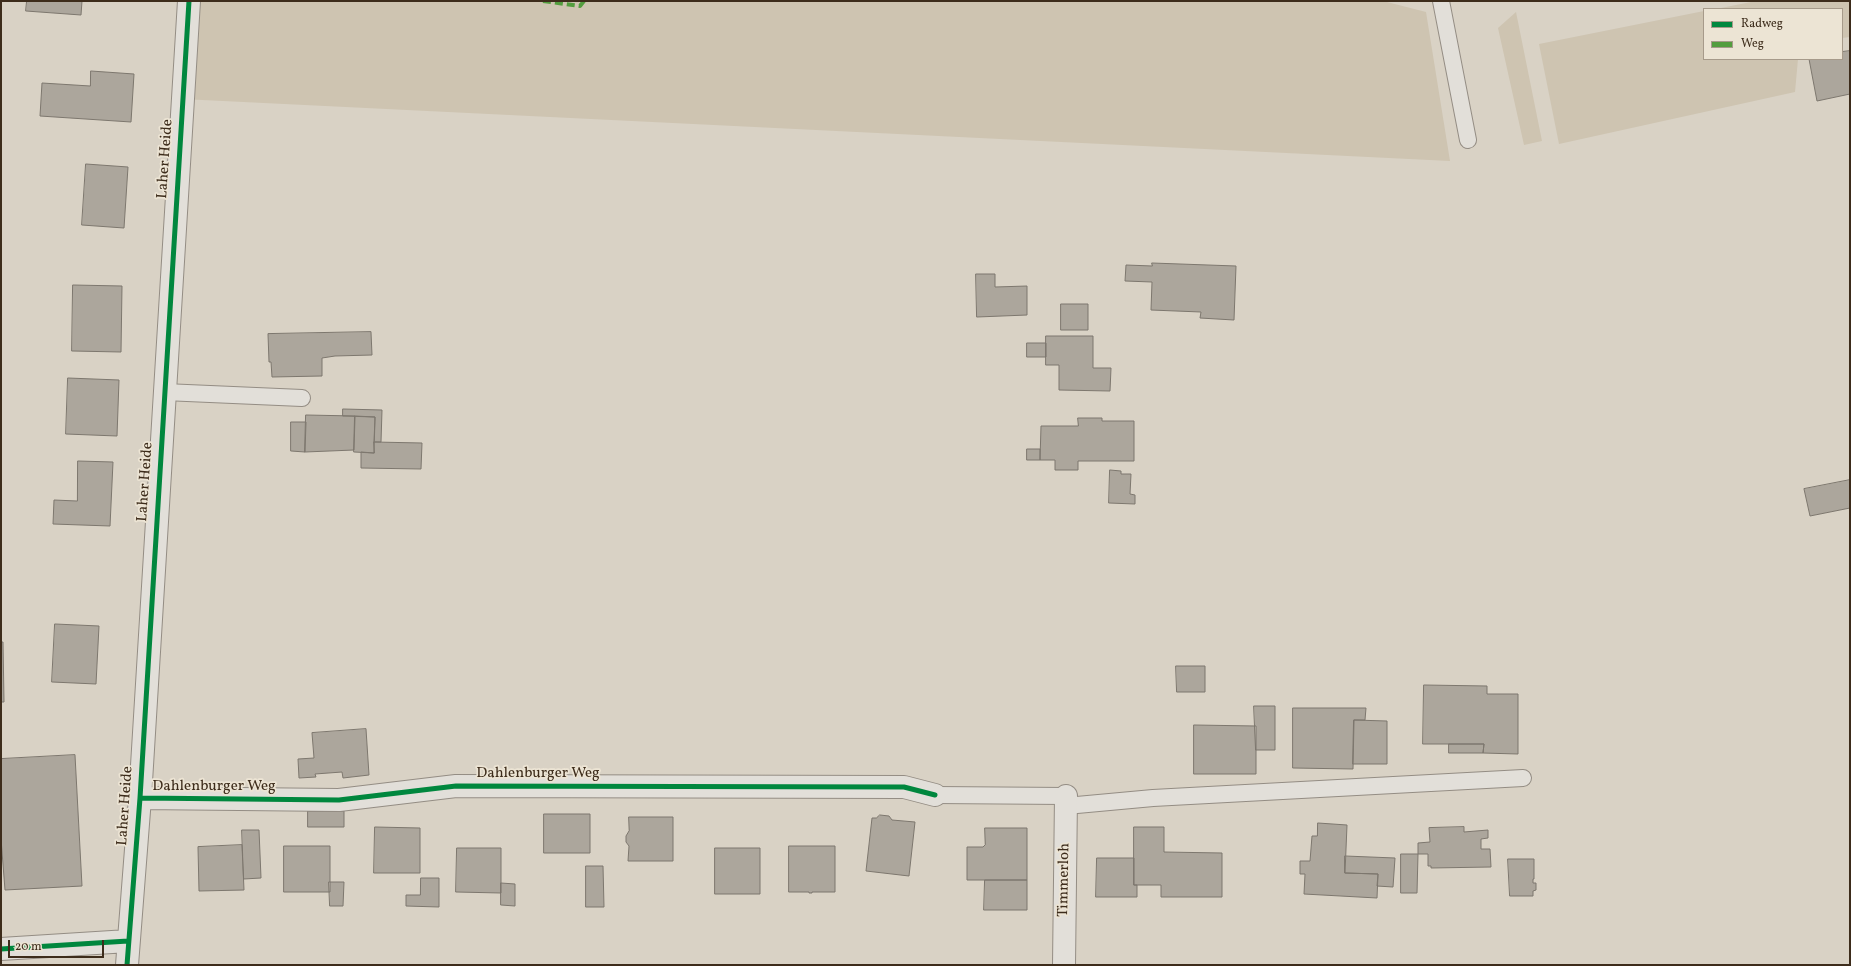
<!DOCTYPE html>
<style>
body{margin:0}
#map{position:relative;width:1851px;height:966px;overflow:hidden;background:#d9d2c5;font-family:Vollkorn,serif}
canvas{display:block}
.frame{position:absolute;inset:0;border:2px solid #3d2c1b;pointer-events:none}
.legend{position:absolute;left:1703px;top:8px;width:140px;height:52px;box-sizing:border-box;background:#ece4d4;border:1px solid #a69a8a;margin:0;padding:5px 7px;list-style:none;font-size:12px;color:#3d2c1b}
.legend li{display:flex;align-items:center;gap:8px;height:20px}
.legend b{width:20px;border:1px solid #a69a8a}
.scale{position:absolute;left:8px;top:940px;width:96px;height:18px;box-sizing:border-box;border:2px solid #3d2c1b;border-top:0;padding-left:5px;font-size:12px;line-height:14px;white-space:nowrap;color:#3d2c1b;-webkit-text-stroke:3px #ece4d4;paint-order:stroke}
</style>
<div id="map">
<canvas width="1851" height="966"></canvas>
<div class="frame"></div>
<ul class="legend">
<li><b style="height:5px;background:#00873e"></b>Radweg</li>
<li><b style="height:5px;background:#539d3e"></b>Weg</li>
</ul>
<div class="scale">20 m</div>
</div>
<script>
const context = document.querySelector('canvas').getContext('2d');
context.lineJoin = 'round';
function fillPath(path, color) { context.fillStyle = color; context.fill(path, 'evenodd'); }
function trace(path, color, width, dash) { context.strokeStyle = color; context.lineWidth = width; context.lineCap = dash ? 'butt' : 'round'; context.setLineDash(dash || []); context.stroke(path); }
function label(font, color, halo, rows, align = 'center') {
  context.font = font + ' Vollkorn,serif'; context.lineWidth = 3.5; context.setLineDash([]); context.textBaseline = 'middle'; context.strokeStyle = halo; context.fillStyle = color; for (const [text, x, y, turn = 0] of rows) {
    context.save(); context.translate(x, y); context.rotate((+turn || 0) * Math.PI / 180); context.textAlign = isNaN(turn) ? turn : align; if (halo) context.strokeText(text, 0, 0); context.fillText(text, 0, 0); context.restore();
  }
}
fillPath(new Path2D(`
 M 189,1 L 1383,1 L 1426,12 L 1450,161 L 182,99 Z
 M 1756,1 L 1850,1 L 1850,37 L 1842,38 L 1842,9 L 1716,9 Z
 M 1704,11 L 1704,59 L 1798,59 L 1795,92 L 1559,144 L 1539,44 Z
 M 1516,12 L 1542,141 L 1524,145 L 1498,28 Z`), '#cec4b1');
const building = new Path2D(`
 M 27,1 L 82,1 L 81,15 L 26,11 Z
 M 1850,51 L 1850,94 L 1817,101 L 1809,59 L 1842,59 L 1842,52 Z
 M 91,71 L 134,74 L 131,122 L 40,116 L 42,83 L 90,86 Z
 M 86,164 L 128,167 L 124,228 L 82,225 Z
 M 1152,263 L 1236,266 L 1234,320 L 1200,318 L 1201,312 L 1151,310 L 1152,282 L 1125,281 L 1126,265 L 1152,266 Z
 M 976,274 L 995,274 L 995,287 L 1027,286 L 1027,315 L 977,317 Z
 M 73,285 L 122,286 L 121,352 L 72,351 Z
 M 1061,304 L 1088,304 L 1088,330 L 1061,330 Z
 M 371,332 L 372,355 L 335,356 L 322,358 L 322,376 L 272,377 L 271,362 L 269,362 L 268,334 Z
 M 1046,336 L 1093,336 L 1093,368 L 1111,368 L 1110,391 L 1059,390 L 1059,365 L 1046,365 Z
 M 1027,343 L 1046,343 L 1046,357 L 1027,357 Z
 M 68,378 L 119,380 L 117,436 L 66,434 Z
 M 343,409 L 382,410 L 381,442 L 374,442 L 375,417 L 343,416 Z
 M 306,415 L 355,416 L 354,450 L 305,452 Z
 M 355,416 L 375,417 L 374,453 L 354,452 Z
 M 1078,418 L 1102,418 L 1102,421 L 1134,421 L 1134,461 L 1078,461 L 1078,470 L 1055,470 L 1055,460 L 1040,460 L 1041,426 L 1078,426 Z
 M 291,422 L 306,422 L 305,452 L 291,451 Z
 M 374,442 L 422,443 L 421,469 L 361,468 L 361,452 L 374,453 Z
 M 1027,449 L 1040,449 L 1040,460 L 1027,460 Z
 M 78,461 L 113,462 L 110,526 L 53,524 L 54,500 L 77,501 Z
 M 1110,470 L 1121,471 L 1121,474 L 1131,474 L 1130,494 L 1135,495 L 1135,504 L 1109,503 Z
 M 1850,480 L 1850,508 L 1810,516 L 1804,489 Z
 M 55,624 L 99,626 L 96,684 L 52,682 Z
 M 1,642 L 3,642 L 4,702 L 1,702 Z
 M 1176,666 L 1205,666 L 1205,692 L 1177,692 Z
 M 1424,685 L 1487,686 L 1487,694 L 1518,694 L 1518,754 L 1483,753 L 1484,744 L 1423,744 Z
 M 1254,706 L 1275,706 L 1275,750 L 1256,750 Z
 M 1293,708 L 1366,708 L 1365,720 L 1354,720 L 1353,769 L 1293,768 Z
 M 1354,720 L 1387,721 L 1387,764 L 1353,764 Z
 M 1194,725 L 1256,726 L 1256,774 L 1194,774 Z
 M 366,729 L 369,775 L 343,778 L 342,772 L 315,774 L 316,777 L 299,778 L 298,759 L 314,758 L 312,733 Z
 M 1449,744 L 1484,744 L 1483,753 L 1449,753 Z
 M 75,755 L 82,886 L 5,890 L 1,839 L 1,759 Z
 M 308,811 L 344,811 L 344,827 L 308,827 Z
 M 544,814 L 590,814 L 590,853 L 544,853 Z
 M 880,815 L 889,816 L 892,820 L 915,822 L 909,876 L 866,871 L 872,818 L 876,818 Z
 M 629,817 L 673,817 L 673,861 L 628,861 L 629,846 L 626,842 L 626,836 L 629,831 Z
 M 1318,823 L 1347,825 L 1345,873 L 1378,874 L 1377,898 L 1304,894 L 1305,874 L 1300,874 L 1300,861 L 1310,861 L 1312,836 L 1317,836 Z
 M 375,827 L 420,828 L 420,873 L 374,873 Z
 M 1134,827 L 1164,827 L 1164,852 L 1222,853 L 1222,897 L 1161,897 L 1161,885 L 1134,885 Z
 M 1464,827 L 1464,832 L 1488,830 L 1488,838 L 1481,839 L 1481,849 L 1490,849 L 1491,867 L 1431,868 L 1431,866 L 1428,866 L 1428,854 L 1418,854 L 1418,843 L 1430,842 L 1429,828 Z
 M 985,828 L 1027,828 L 1027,880 L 967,880 L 967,847 L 983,847 L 985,845 Z
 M 242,830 L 259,830 L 261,878 L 244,879 Z
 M 242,845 L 244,890 L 199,891 L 198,847 Z
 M 284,846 L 330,846 L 330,892 L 284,892 Z
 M 789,846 L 835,846 L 835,892 L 812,892 L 812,893 L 809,893 L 809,892 L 789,892 Z
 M 457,848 L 501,848 L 501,893 L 456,892 Z
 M 715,848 L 760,848 L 760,894 L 715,894 Z
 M 1401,854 L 1418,854 L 1417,893 L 1401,893 Z
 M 1345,856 L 1395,858 L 1393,887 L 1377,886 L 1378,874 L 1345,873 Z
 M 1097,858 L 1134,858 L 1134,885 L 1137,885 L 1137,897 L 1096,897 Z
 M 1508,859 L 1534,859 L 1534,879 L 1533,879 L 1533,883 L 1536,883 L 1536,890 L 1533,891 L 1533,896 L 1510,896 Z
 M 586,866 L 603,866 L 604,907 L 586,907 Z
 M 421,878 L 439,878 L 439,907 L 406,906 L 406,895 L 420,895 Z
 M 985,880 L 1027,880 L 1027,910 L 984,910 Z
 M 329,882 L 344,882 L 343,906 L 330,906 Z
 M 501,883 L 515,884 L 515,906 L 501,905 Z`);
fillPath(building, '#aca69c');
trace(building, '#7d776e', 1);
const lane = new Path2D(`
 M 1441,1 L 1468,140
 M 164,392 L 302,398
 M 935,795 L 1066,796
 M 1066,806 L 1153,798 L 1523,778`);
const street = new Path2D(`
 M 140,798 L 339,800 L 456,786 L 904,787 L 935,795
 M 1,949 L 128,941
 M 127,965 L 140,798 L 189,1
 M 1064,965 L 1066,796`);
trace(lane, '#948d84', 18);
trace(street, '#948d84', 24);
trace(lane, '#e2dfd9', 16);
trace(street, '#e2dfd9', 22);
trace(new Path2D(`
 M 543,1 L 580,6 L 584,1`), '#539d3e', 4, [8, 4]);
trace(new Path2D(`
 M 140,798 L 339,800 L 456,786 L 904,787 L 935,795
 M 1,949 L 128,941
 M 127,965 L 140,798 L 189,1`), '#00873e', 5);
label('15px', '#3d2c1b', '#ece4d4', [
 ["Laher Heide",166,159,-86],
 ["Laher Heide",146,482,-86],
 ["Dahlenburger Weg",538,774],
 ["Dahlenburger Weg",214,787],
 ["Laher Heide",126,806,-86],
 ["Timmerloh",1065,880,-89]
]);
</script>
